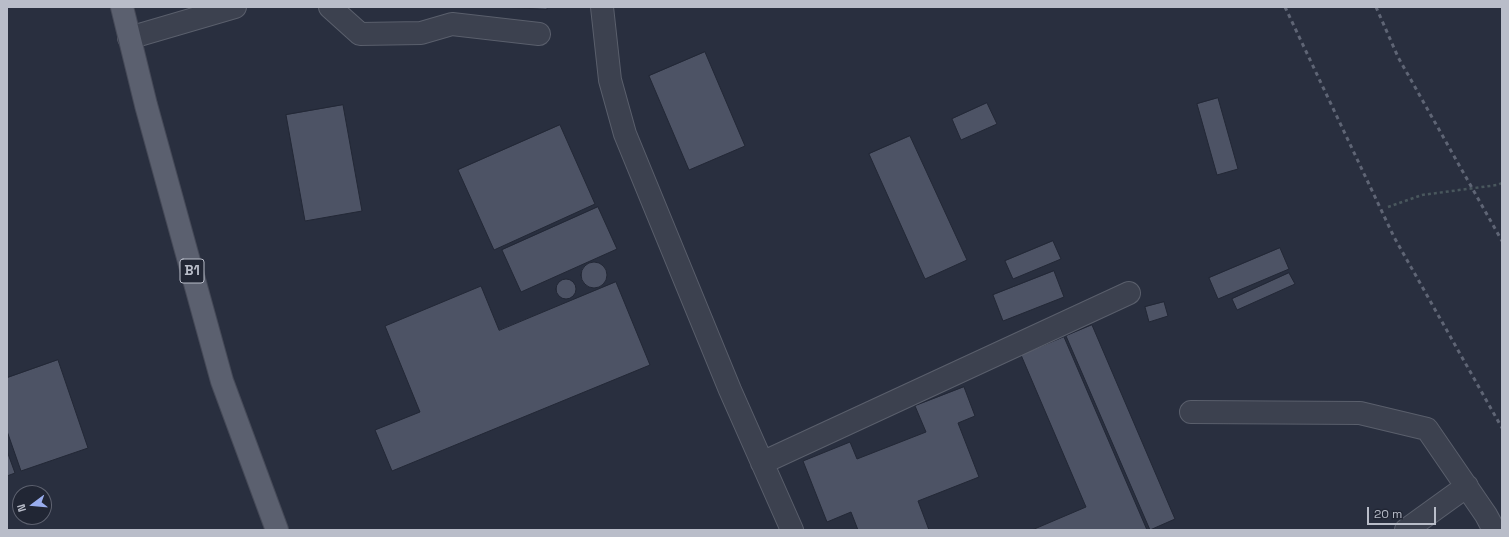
<!DOCTYPE html>
<style>
body{margin:0}
#map{position:relative;width:1509px;height:537px;overflow:hidden;background:#292f3f;font-family:"Space Grotesk",sans-serif}
canvas{display:block}
.frame{position:absolute;inset:0;border:8px solid #b9bdc9;pointer-events:none}
.north{position:absolute;left:12px;top:485px;width:40px;height:40px;box-sizing:border-box;background:#212634;border:1px solid #5e6270;border-radius:50%;rotate:254deg;font-size:11px;font-weight:700;line-height:16px;text-align:center;color:#b9bdc9}
.north::after{content:'';display:block;margin:auto;width:14px;height:18px;background:#99adee;clip-path:polygon(50% 0,100% 100%,50% 72%,0 100%)}
.scale{position:absolute;left:1367px;top:507px;width:69px;height:18px;box-sizing:border-box;border:2px solid #b9bdc9;border-top:0;padding-left:5px;font-size:12px;line-height:14px;white-space:nowrap;color:#b9bdc9;-webkit-text-stroke:3px #212634;paint-order:stroke}
</style>
<div id="map">
<canvas width="1509" height="537"></canvas>
<div class="frame"></div>
<div class="north">N</div>
<div class="scale">20 m</div>
</div>
<script>
const context = document.querySelector('canvas').getContext('2d');
context.lineJoin = 'round';
function fillPath(path, color) { context.fillStyle = color; context.fill(path, 'evenodd'); }
function trace(path, color, width, dash) { context.strokeStyle = color; context.lineWidth = width; context.lineCap = dash ? 'butt' : 'round'; context.setLineDash(dash || []); context.stroke(path); }
function label(font, color, halo, rows, align = 'center') {
  context.font = font + ' "Space Grotesk",sans-serif'; context.lineWidth = 4; context.setLineDash([]); context.textBaseline = 'middle'; context.strokeStyle = halo; context.fillStyle = color; for (const [text, x, y, turn = 0] of rows) {
    context.save(); context.translate(x, y); context.rotate((+turn || 0) * Math.PI / 180); context.textAlign = isNaN(turn) ? turn : align; if (halo) context.strokeText(text, 0, 0); context.fillText(text, 0, 0); context.restore();
  }
}
const building = new Path2D(`
 M 501,7 L 547,7 L 547,9 Z
 M 705,52 L 745,146 L 689,170 L 649,76 Z
 M 1218,98 L 1238,169 L 1217,175 L 1197,104 Z
 M 987,103 L 997,124 L 961,140 L 952,119 Z
 M 343,105 L 362,211 L 305,221 L 286,115 Z
 M 560,125 L 595,204 L 494,250 L 458,170 Z
 M 910,136 L 967,260 L 925,279 L 869,154 Z
 M 598,207 L 617,249 L 521,292 L 502,250 Z
 M 1053,241 L 1061,259 L 1013,279 L 1005,261 Z
 M 1280,248 L 1289,269 L 1218,299 L 1209,278 Z
 M581 275a13 13 0 1 1 26 0a13 13 0 1 1-26 0Z
 M 1054,271 L 1064,297 L 1003,321 L 993,295 Z
 M 1289,273 L 1295,284 L 1237,310 L 1232,299 Z
 M556 289a10 10 0 1 1 20 0a10 10 0 1 1-20 0Z
 M 616,282 L 650,365 L 392,471 L 375,430 L 420,412 L 385,326 L 481,286 L 499,330 Z
 M 1164,302 L 1168,316 L 1149,322 L 1145,307 Z
 M 1092,325 L 1175,519 L 1150,530 L 1066,336 Z
 M 1064,337 L 1147,530 L 1032,530 L 1086,507 L 1021,355 Z
 M 58,360 L 88,448 L 21,471 L 7,431 L 7,378 Z
 M 964,387 L 975,416 L 958,423 L 979,477 L 918,501 L 929,530 L 858,530 L 851,512 L 827,522 L 803,461 L 850,442 L 857,459 L 926,432 L 915,406 Z
 M 7,451 L 15,473 L 7,476 Z`);
fillPath(building, '#4d5365');
trace(building, '#232836', 1);
const minor = new Path2D(`
 M 330,7 L 360,34 L 421,33 L 452,24 L 539,34
 M 602,7 L 610,80 L 625,134 L 730,390 L 792,530
 M 129,38 L 235,7
 M 1191,412 L 1360,413 L 1427,429 L 1486,515 L 1494,530
 M 762,463 L 1129,293
 M 1406,530 L 1467,486`);
const major = new Path2D(`
 M 122,7 L 146,105 L 222,381 L 277,530`);
trace(minor, '#5a5f6c', 24);
trace(major, '#464a58', 24);
trace(new Path2D(`
 M 1388,207 L 1422,195 L 1497,185 L 1502,183`), '#49575d', 2.5, [3, 3]);
trace(minor, '#3c414f', 22);
trace(major, '#5b606f', 22);
trace(new Path2D(`
 M 1285,7 L 1394,237 L 1502,428
 M 1376,7 L 1398,57 L 1502,241`), '#5f6575', 3, [4, 4]);
for (const [x, y, w] of [
 [192,271,24]
]) { const box = new Path2D(); box.roundRect(x - w / 2, y - 12, w, 24, 3); context.fillStyle = '#212634'; context.fill(box); trace(box, '#b9bdc9', 1); }
label('bold 14px', '#b9bdc9', null, [
 ["B1",192,271]
]);
</script>
